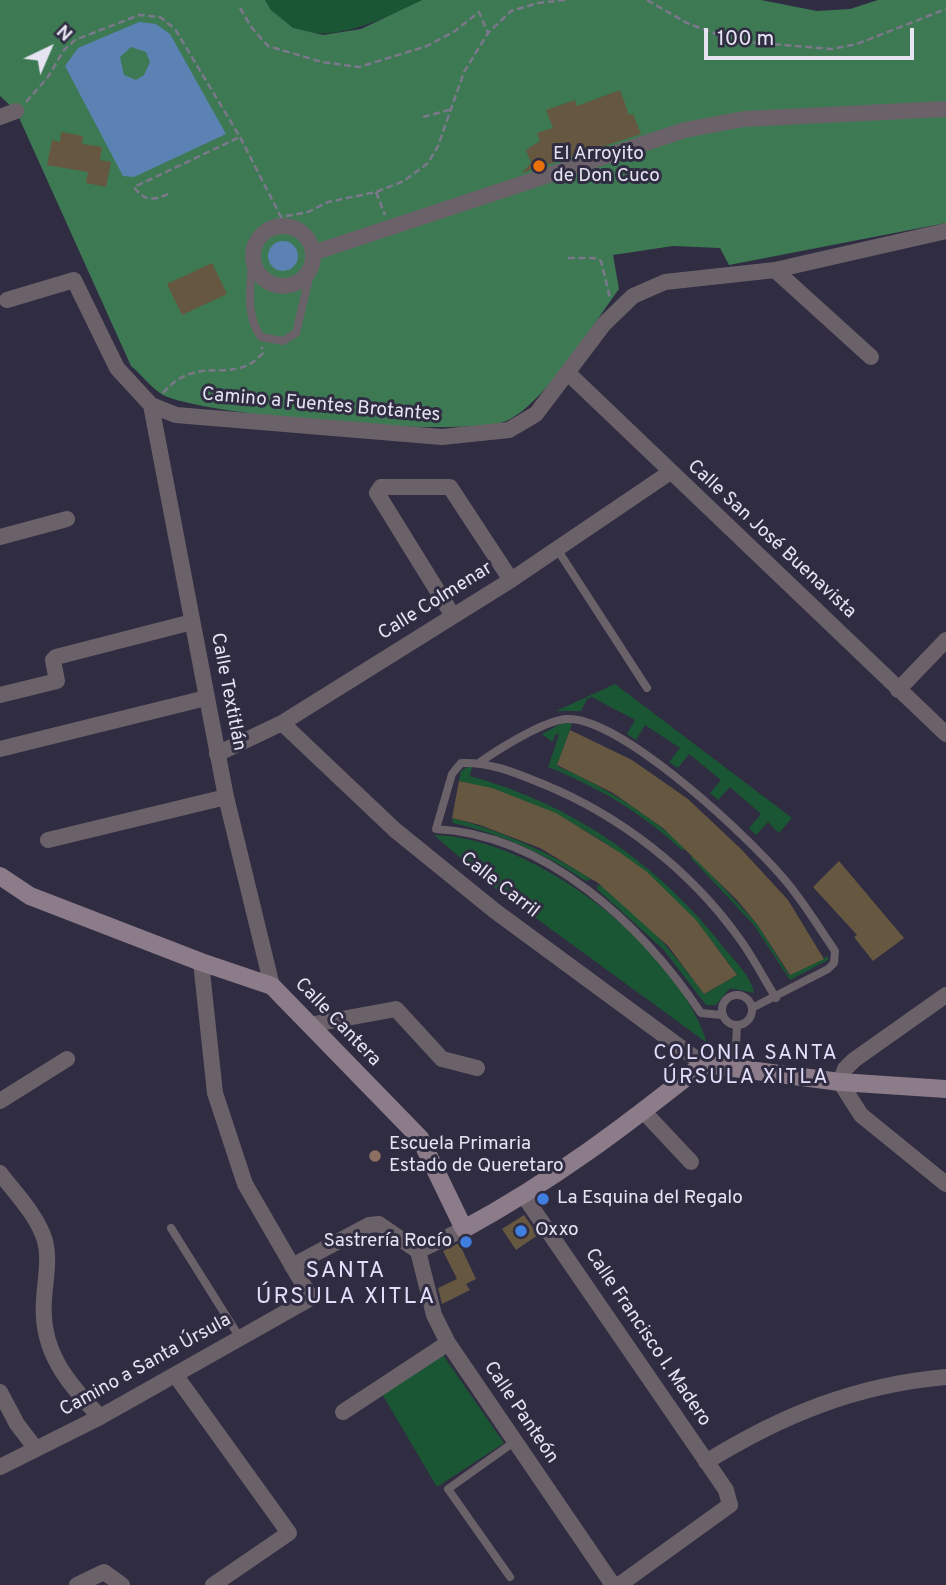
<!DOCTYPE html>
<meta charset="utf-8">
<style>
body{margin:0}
#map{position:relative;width:946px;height:1585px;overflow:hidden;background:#302c42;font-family:Overpass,sans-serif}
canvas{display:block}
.north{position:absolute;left:14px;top:14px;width:70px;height:70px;-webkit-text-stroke:5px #302c42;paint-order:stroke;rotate:44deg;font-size:19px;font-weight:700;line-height:28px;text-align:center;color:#e6e4f2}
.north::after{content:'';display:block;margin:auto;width:24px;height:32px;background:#e6e4f2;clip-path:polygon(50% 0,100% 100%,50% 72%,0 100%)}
.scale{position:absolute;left:704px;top:28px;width:210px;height:32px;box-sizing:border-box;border:4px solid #e6e4f2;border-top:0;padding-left:9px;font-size:21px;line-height:24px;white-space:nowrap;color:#e6e4f2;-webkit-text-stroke:5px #302c42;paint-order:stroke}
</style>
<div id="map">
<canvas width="946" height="1585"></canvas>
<div class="north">N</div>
<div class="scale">100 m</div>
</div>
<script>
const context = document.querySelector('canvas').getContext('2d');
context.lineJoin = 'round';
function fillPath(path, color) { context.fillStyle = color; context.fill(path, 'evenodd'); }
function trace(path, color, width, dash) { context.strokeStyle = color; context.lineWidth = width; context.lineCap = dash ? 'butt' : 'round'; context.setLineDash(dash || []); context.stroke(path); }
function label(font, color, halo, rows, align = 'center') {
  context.font = font + ' Overpass,sans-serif'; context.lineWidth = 6; context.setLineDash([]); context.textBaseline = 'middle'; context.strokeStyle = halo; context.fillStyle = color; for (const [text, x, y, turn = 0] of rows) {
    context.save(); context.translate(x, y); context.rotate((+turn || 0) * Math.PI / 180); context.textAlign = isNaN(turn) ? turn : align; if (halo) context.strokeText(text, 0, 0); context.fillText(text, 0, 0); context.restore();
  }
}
fillPath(new Path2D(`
 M 265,0 L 422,0 C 376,22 299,63 265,0 Z
 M 615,684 L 792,818 L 779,833 L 768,822 L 756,835 L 749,828 L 761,814 L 730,787 L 718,800 L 710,793 L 721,780 L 689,754 L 678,768 L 669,762 L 680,748 L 645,725 L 636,740 L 627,734 L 635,720 L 592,697 L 587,699 L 581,711 L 556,711 Z
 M 566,721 L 572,724 L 557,766 C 605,787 647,813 686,848 L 682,850 C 642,813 598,787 548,767 L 559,735 L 556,734 L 552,742 L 542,734 Z
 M 469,766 L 472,767 L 470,776 C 573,804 660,865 725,949 C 735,961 752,978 754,993 L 730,988 L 716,1005 L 706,1005 L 664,950 L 597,889 L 597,885 C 621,887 688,971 704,994 L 737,975 C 670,877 576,807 459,781 L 461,771 Z
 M 452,818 C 503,831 547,852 592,879 L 586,881 C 545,854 502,834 453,823 Z
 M 434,835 C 534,837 678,947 707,1043 L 496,889 Z
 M 692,854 L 757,924 L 789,975 L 828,956 L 828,960 L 790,980 L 754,925 L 691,858 Z
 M 441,1352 L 504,1443 L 437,1487 L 382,1394 Z`), '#1a5633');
fillPath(new Path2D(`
 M 0,0 L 265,0 L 271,10 L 293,28 L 323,35 L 361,29 L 422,0 L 761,0 L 817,11 L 850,9 L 878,0 L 946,0 L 946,223 L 729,265 L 720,248 L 673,246 L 613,255 L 619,289 C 594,323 543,406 506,421 C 463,438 205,416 163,395 C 152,389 141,374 131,366 L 16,111 L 0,96 Z`), '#3d7953');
fillPath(new Path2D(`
 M 139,22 L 156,24 L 170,34 L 226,134 L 134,177 L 123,176 L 65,66 L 78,48 ZM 131,47 L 146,52 L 150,62 L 144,75 L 136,80 L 124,75 L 120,57 Z
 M268 256a15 15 0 1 1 30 0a15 15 0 1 1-30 0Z`), '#5c82b4');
fillPath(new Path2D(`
 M 620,90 L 629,115 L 633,114 L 641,134 L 522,173 L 531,163 L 526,150 L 540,141 L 537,133 L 553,128 L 546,110 L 575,100 L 577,106 Z
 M 61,132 L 83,136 L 82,144 L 102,147 L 100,160 L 111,162 L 106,187 L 86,183 L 88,172 L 47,165 L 52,140 L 60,142 Z
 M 212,263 L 227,294 L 182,315 L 167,284 Z
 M 570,730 L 632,760 L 688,799 L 742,850 L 788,900 L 824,959 L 790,975 L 757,924 L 737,900 L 663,828 L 613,793 L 557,765 Z
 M 459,781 L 492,788 L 556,813 L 619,852 L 647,872 L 696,920 L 737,975 L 704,994 L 668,946 L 598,883 L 540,848 L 480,825 L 452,818 Z
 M 839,861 L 904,938 L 873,961 L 854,937 L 857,935 L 813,887 Z
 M 524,1215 L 538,1235 L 516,1250 L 502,1229 Z
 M 459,1243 L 476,1279 L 466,1284 L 470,1290 L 442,1304 L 438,1288 L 457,1279 L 443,1251 Z`), '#665740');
trace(new Path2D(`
 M 647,0 L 687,23 L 734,41 L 832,49 L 857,44 L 946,9
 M 240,8 L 252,28 L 268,46 L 322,62 L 359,67 L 427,46 L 455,31 L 479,12 L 488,33
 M 26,102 L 48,77 L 64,50 L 75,40 L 139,15 L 160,17 L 175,29 L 240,137 L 281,217 L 308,212 L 328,202 L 376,192 L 404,181 L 428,163 L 438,146 L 464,72 L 488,33 L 511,11 L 538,3 L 566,0
 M 423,117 L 449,110
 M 376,192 L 385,215
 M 168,194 C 153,201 144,201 134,187 L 240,137
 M 281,217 L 289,227
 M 568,258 L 594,258 L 601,261 L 610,298
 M 163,393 C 199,351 232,388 263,353 L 262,347`), '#7b788b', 2.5, [7, 3.5]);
trace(new Path2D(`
 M 253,250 C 252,279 243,313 261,337 L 283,341 L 296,333 L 312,265
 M 557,549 L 647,688
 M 480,762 C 499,749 543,721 566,719 C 620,715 755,842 789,885 C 806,906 820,929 835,951 L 834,963 L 828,969 L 752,1008
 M722 1010a15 15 0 1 1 30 0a15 15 0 1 1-30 0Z
 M 722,1015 L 701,1013 C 642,925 547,835 436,829 L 452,774 L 461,763 C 491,762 516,773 543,784 C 621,816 690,870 739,938 C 753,957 764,979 776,998
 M 735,1068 L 737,1025
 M 171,1228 L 240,1338
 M 510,1577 L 448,1489 L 514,1442`), '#6b6169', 8);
trace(new Path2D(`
 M 0,117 L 16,111
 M253 256a30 30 0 1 1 60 0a30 30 0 1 1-60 0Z
 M 313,253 L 685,130 L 744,119 L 946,109
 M 775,270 L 871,357
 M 7,300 L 74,280 L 117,368 L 151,405 L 176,415 L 442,437 L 509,430 L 536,414 L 604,324 L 633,296 L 665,282 L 775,270 L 946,231
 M 569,374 L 946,734
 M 151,405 L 226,797 L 272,986
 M 0,537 L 67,519
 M 453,616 L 377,493 L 381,487 L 450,487 L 511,580
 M 898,690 L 946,640
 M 0,695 L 57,681 L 53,660 L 56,657 L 192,622
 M 282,723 L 395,830 L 495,911 L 703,1064
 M 0,749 L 206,698
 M 217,754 L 282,723 L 511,580 L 669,473
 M 48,840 L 226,797
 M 946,995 L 854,1060 L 845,1069 L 840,1082 L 861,1115 L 946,1184
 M 309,1025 L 396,1009 L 442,1059 L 477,1068
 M 0,1101 L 67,1059
 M 644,1112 L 691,1162
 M 0,1173 C 15,1193 38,1216 45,1241 C 50,1259 45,1281 44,1300 C 40,1351 67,1382 100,1417
 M 524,1196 L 726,1490 L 730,1505 L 619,1585
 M 418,1251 L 434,1315 L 448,1343 L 613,1585
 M 418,1251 L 464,1229
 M 292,1266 L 369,1225 L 379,1224 L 418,1251
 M 176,1376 L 289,1533 L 213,1585
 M 0,1392 L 17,1424 L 36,1449
 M 343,1412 L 448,1343
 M 706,1462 C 782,1415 856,1385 946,1377
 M 0,1467 L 100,1417 L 311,1298 L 245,1184 L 215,1093 L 201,962
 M 77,1585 L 104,1572 L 122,1585`), '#6b6169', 16);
trace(new Path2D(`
 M 0,876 L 30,896 L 201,962 L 272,986 L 420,1138 L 464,1229 C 554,1180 624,1127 703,1064 L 840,1082 L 946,1089`), '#8c7c89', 18);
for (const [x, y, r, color] of [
 [539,166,7,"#e8710a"],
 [375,1156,7,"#8d6e63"],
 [543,1199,7,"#3f7fe0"],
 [521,1231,7,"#3f7fe0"],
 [466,1242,7,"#3f7fe0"]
]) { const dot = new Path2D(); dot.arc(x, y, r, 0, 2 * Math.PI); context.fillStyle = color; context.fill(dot); trace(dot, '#302c42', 2.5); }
label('19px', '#e6e4f2', '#302c42', [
 ["El Arroyito",553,155],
 ["de Don Cuco",553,177],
 ["Escuela Primaria",389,1145],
 ["Estado de Queretaro",389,1167],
 ["La Esquina del Regalo",557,1199],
 ["Oxxo",535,1231],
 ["Sastrería Rocío",452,1242,"right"]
], 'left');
label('19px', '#e6e4f2', '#302c42', [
 ["Camino a Fuentes Brotantes",321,406,5],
 ["Calle San José Buenavista",771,540,43],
 ["Calle Colmenar",436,602,-32],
 ["Calle Textitlán",227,692,79],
 ["Calle Carril",499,886,38],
 ["Calle Cantera",337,1023,46],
 ["Calle Francisco I. Madero",647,1338,56],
 ["Camino a Santa Úrsula",146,1366,-29],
 ["Calle Panteón",520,1413,56]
]);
context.letterSpacing = '2px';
label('21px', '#e3defb', '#302c42', [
 ["COLONIA SANTA",746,1055],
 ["ÚRSULA XITLA",746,1079]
]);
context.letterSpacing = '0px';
context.letterSpacing = '2px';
label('23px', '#e3defb', '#302c42', [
 ["SANTA",346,1272],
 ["ÚRSULA XITLA",346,1298]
]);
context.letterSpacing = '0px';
</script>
